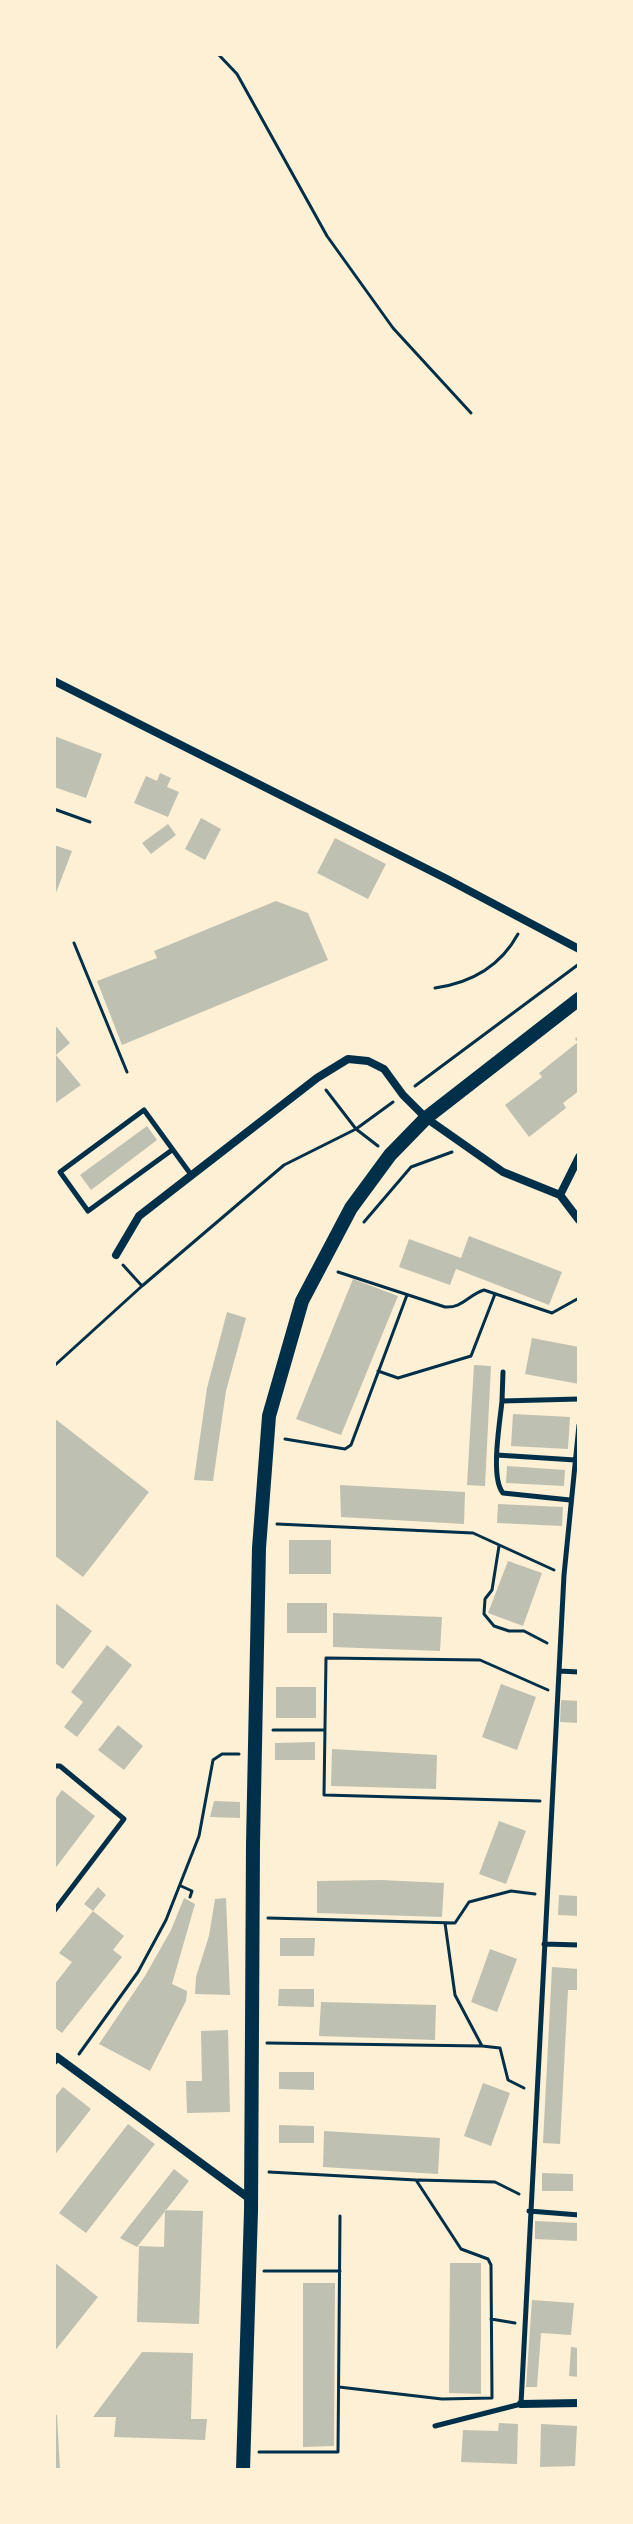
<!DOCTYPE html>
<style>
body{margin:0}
#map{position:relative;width:633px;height:2524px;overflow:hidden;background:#fdf0d5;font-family:Manrope,sans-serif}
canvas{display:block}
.frame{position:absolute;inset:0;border:56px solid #fdf0d5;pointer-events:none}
</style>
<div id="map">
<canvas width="633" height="2524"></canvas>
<div class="frame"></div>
</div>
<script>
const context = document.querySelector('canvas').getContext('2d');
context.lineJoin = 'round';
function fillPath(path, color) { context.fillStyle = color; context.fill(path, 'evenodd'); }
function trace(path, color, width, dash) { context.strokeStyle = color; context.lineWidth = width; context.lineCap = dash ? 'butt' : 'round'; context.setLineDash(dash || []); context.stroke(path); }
fillPath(new Path2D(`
 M 54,736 L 102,754 L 86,798 L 54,787 Z
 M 160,773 L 171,778 L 167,787 L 179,792 L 168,817 L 134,803 L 146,776 L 157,781 Z
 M 201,818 L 221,829 L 205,860 L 185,849 Z
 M 168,824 L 176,835 L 151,854 L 142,843 Z
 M 335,838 L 386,864 L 368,899 L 317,873 Z
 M 54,845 L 72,851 L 54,898 Z
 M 276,901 L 308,913 L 328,960 L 122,1045 L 97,981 L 157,958 L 154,951 Z
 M 54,1024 L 70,1043 L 56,1055 L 81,1085 L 54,1104 Z
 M 579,1035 L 579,1091 L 563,1103 L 566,1108 L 529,1137 L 505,1105 L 542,1077 L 539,1073 L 578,1042 L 575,1039 Z
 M 147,1126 L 157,1140 L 91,1190 L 80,1175 Z
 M 469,1236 L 562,1272 L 549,1305 L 456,1269 L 450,1285 L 399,1267 L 409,1239 L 461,1258 Z
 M 353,1279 L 398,1296 L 341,1435 L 296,1419 Z
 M 227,1312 L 246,1318 L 226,1391 L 213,1481 L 194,1480 L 207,1388 Z
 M 532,1338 L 579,1347 L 579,1384 L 525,1374 Z
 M 474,1365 L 491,1366 L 485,1486 L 467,1485 Z
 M 513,1414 L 570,1417 L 568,1449 L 511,1446 Z
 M 54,1418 L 149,1492 L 83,1577 L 54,1555 Z
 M 507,1466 L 565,1470 L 564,1486 L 506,1483 Z
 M 340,1485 L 465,1492 L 464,1524 L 341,1517 Z
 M 498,1504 L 563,1507 L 562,1526 L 497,1523 Z
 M 289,1540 L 331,1540 L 331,1574 L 289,1574 Z
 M 508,1561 L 542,1573 L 523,1626 L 488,1613 Z
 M 54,1602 L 92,1631 L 63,1669 L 54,1662 Z
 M 287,1603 L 327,1603 L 327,1633 L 287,1633 Z
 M 333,1613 L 442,1617 L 440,1651 L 333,1647 Z
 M 107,1645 L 132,1665 L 77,1737 L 64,1727 L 83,1702 L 71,1692 Z
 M 501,1684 L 536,1697 L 517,1750 L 482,1737 Z
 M 276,1687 L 316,1687 L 316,1718 L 276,1718 Z
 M 561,1700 L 579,1701 L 579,1723 L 560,1722 Z
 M 118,1725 L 143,1746 L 124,1770 L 98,1750 Z
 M 315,1742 L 315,1760 L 275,1760 L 275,1743 Z
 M 332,1749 L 437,1755 L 436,1789 L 331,1786 Z
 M 62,1790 L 95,1816 L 54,1870 L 54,1801 Z
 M 214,1801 L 240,1802 L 240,1818 L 210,1817 Z
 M 499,1821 L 526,1831 L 506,1884 L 479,1874 Z
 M 381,1880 L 444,1883 L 442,1917 L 317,1913 L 317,1881 Z
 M 98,1887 L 106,1895 L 93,1911 L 84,1904 Z
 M 559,1895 L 579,1896 L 579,1916 L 558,1915 Z
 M 184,1898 L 195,1904 L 172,1984 L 187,1991 L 186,2001 L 150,2071 L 99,2044 L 145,1976 L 171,1930 Z
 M 226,1898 L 230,1995 L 195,1994 L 196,1977 L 209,1936 L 215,1899 Z
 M 93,1911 L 124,1936 L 113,1950 L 122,1957 L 62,2033 L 54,2027 L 54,1985 L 72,1962 L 59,1953 Z
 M 280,1938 L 315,1938 L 314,1956 L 280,1956 Z
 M 490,1949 L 517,1959 L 497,2012 L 471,2002 Z
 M 552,1967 L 579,1969 L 579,1990 L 568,1990 L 560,2144 L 543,2143 Z
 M 279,1989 L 314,1989 L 314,2007 L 278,2006 Z
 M 321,2002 L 436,2005 L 435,2040 L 319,2036 Z
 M 228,2030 L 230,2112 L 187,2113 L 186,2081 L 202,2081 L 201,2031 Z
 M 279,2072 L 314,2072 L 314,2090 L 279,2089 Z
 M 483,2083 L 510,2093 L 491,2146 L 464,2136 Z
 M 63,2087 L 91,2109 L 54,2156 L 54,2098 Z
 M 128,2124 L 155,2144 L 86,2233 L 59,2213 Z
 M 279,2125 L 314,2126 L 314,2143 L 279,2143 Z
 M 324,2131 L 440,2138 L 438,2174 L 323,2167 Z
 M 174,2169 L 189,2181 L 137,2247 L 120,2238 Z
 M 542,2173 L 573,2174 L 573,2191 L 542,2191 Z
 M 165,2210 L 203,2211 L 199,2324 L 137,2322 L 139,2246 L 164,2247 Z
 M 535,2221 L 579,2223 L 579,2241 L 535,2239 Z
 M 54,2262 L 98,2297 L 54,2352 Z
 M 450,2263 L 481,2263 L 481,2394 L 449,2393 Z
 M 303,2283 L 335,2283 L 334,2446 L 303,2447 Z
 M 532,2300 L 574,2303 L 571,2335 L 541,2333 L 537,2387 L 526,2387 Z
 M 571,2347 L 579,2348 L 579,2377 L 569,2376 Z
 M 142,2352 L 193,2353 L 191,2419 L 207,2419 L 205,2440 L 114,2437 L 116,2417 L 93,2417 Z
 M 54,2415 L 57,2415 L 60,2470 L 54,2470 Z
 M 499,2423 L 518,2424 L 517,2464 L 461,2462 L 463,2430 L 498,2431 Z
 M 541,2424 L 577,2426 L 575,2466 L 540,2467 Z`), '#bec0b2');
trace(new Path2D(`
 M 218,54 L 237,74 L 327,236 L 393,328 L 471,413
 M 54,809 L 90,822
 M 74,943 L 127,1072
 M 435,988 C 470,983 500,967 518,934
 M 415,1086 L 579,964
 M 326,1090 L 356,1129 L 378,1146
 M 364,1222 L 411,1167 L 452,1152
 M 123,1265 L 142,1286
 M 338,1272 L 445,1307 C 463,1308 468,1295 484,1290 L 552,1313 L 579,1298
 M 54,1366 L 142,1286 L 284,1165 L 356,1129 L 393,1102
 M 378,1371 L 398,1378 L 471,1356 L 495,1294
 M 285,1439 L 345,1449 L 351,1445 L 407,1295
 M 277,1524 L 473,1533 L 554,1570
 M 499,1546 L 492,1590 L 485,1599 L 484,1614 L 494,1626 L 509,1631 L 524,1631 L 547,1643
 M 273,1730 L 325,1730
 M 540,1801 L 324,1795 L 326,1658 L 480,1660 L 548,1690
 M 181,1886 L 192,1891 L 190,1897
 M 268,1918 L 455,1923 L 469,1902 L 511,1891 L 535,1894
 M 445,1923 L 455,1995 L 482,2046 L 500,2048 L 508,2080 L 524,2088
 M 267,2043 L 482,2046
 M 79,2054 L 138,1972 L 166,1920 L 199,1836 L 213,1760 L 222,1754 L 239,1754
 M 269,2172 L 416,2180 L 461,2249 L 488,2259 L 491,2265 L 492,2398 L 442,2399 L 339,2387
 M 418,2180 L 495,2182 L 519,2194
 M 264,2271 L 340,2271
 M 491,2319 L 515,2323
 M 259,2452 L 338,2452 L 340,2216`), '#003049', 3);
trace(new Path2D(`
 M 172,1150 L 88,1211 L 60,1172 L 144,1110 L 192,1176
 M 502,1401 L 503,1372
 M 497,1455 L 575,1460
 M 570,1500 L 503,1493 C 490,1478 500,1422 502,1401 L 579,1399
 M 559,1671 L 579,1672
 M 54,1766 L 60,1766 L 124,1819 L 54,1911
 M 544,1944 L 579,1945
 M 529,2211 L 579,2215
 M 435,2426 L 521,2404 L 564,1575 L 579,1425`), '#003049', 5);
trace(new Path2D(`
 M 54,681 L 447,879 L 579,949
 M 560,1195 L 579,1157
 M 116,1255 L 139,1216 L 317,1078 L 348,1059 L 368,1061 L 384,1069 L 403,1095 L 426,1118 L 503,1172 L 560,1195 L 579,1220
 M 54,2061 L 57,2057 L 250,2199
 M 521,2404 L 579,2403`), '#003049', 8);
trace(new Path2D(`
 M 243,2470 L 251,2211 L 253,1844 L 259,1548 L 269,1416 L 302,1301 L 351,1208 L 390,1155 L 426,1118 L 579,999`), '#003049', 14);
</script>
